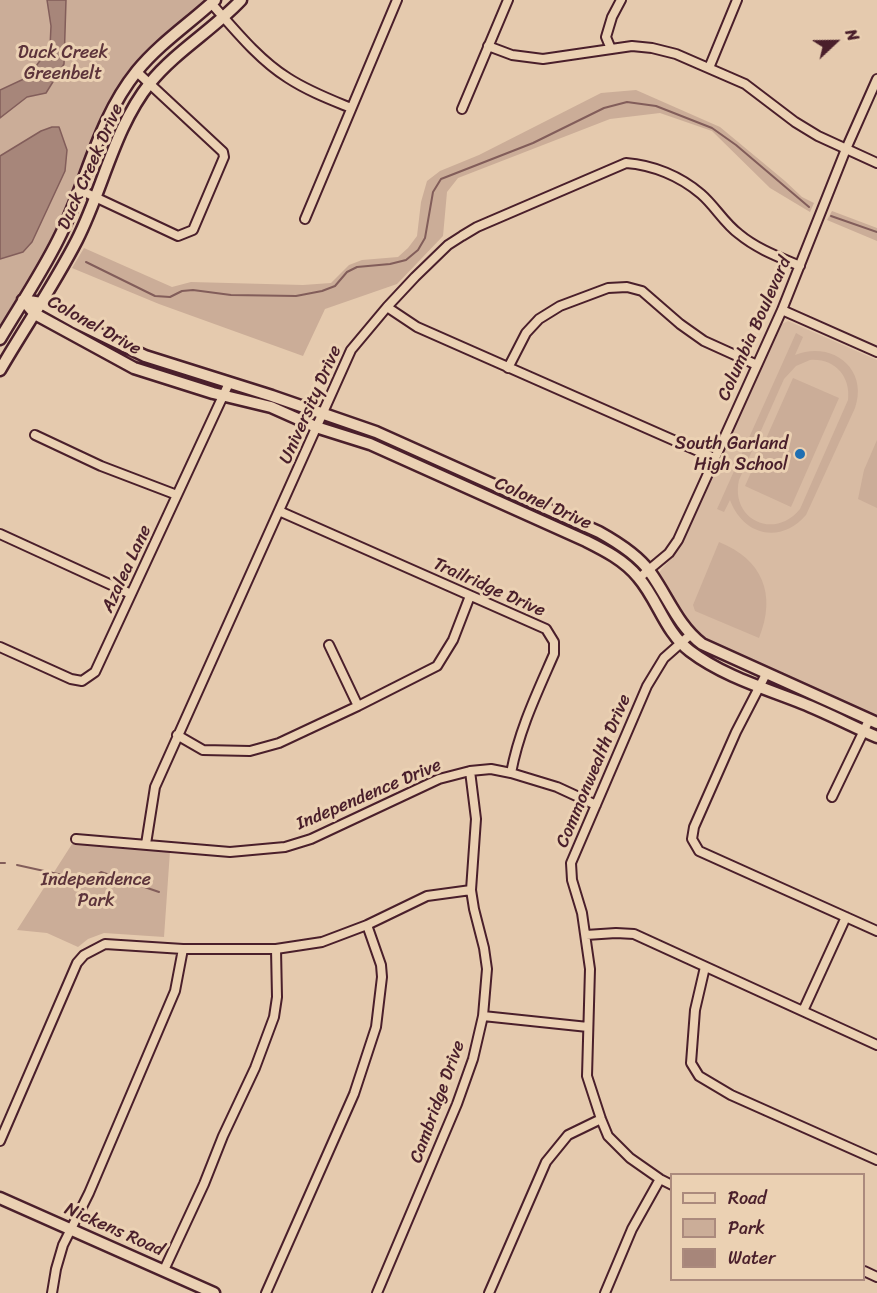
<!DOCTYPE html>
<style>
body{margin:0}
#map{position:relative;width:877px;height:1293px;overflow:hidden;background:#e5caae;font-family:Sriracha,sans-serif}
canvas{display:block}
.legend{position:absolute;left:670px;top:1173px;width:195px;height:108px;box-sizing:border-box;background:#ebd1b3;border:2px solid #ab8a7d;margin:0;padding:8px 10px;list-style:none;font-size:18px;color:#4a1f2b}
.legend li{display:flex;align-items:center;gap:12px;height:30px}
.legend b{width:30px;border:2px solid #ab8a7d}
.north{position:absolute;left:805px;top:12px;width:60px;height:60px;-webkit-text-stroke:4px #ebd1b3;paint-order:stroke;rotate:68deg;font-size:16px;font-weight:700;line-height:24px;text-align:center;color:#4a1f2b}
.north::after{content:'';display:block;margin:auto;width:21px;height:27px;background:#4a1f2b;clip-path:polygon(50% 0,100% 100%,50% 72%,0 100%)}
</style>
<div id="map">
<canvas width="877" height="1293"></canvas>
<ul class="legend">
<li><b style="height:8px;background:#ebd1b3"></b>Road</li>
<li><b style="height:16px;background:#cbad98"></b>Park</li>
<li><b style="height:16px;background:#a7867a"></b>Water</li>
</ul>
<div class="north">N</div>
</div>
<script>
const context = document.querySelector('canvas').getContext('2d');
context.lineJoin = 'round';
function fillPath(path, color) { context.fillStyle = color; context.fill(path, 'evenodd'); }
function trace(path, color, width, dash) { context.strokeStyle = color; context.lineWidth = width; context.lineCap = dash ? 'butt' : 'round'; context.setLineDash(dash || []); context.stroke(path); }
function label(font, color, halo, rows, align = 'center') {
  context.font = font + ' Sriracha,sans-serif'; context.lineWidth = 6; context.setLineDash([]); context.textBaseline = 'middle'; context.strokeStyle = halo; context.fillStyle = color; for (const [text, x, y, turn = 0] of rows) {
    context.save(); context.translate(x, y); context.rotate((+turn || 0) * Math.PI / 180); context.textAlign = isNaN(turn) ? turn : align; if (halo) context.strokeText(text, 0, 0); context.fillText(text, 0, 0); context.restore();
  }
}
fillPath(new Path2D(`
 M 788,321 L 877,360 L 877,720 L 708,645 L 690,631 L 656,576 L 680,548 L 782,324 Z`), '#d8bba3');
fillPath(new Path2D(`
 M 0,0 L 211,0 L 163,40 L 100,127 L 89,149 L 71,202 L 54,237 L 0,330 Z
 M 636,90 L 720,127 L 785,181 L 802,197 L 814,203 L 810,212 L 770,188 L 712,131 L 660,113 L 610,119 L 458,178 L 447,192 L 443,236 L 397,284 L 325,309 L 303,356 L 159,304 L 72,268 L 84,248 L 172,287 L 191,282 L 303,285 L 331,283 L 349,265 L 362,260 L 398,257 L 408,248 L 417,236 L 421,202 L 427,181 L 440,171 L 479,155 L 601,93 Z
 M 832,211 L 877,228 L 877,241 L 827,220 Z
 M 796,333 L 803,337 L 795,355 C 831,340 869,368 855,408 L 806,515 C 780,545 743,535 730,500 L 724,512 L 717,509 ZM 810,360 C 834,358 851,376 848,400 L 800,509 C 774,541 730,519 739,480 L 784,379 L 796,366 Z
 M 793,378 L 839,398 L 791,507 L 745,486 Z
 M 877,440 L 877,508 L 858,499 L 864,470 Z
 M 719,542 C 762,559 777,594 759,638 L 695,611 L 693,605 Z
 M 72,844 L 170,851 L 164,937 L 104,933 L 88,939 L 78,947 L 47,933 L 17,930 Z`), '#cbad98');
const water = new Path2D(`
 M 47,0 L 66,0 L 64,64 L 46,93 L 27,97 L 0,118 L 0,90 L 28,77 L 50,47 L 51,26 Z
 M 52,127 L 59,127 L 67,150 L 65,171 L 32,242 L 23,252 L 0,259 L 0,156 L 41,131 Z`);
fillPath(water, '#a7867a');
trace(water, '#825d5a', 1.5);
trace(new Path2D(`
 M 831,216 L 877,232
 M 86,262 L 155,296 L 170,297 L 182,291 L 193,290 L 231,295 L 296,296 L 322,291 L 335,286 L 347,272 L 357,267 L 390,264 L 406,260 L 418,250 L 425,238 L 433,192 L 441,179 L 533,143 L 604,108 L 627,102 L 656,106 L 712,128 L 736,145 L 809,207
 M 0,863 L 5,863
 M 17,865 L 76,878 L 91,879 L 101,872 L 159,892`), '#825d5a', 2);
const street = new Path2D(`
 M 211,3 C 234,29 259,60 288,78 C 308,91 329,99 351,108
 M 488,46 L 512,55 L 543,59 L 632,46 L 652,48 L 676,54 L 745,84 L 795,122 L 818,136 L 877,163
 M 611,49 L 606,37 L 612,17 L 621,0
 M 709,68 L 737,0
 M 462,109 L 508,0
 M 80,190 L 178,236 L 193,230 L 224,157 L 223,152 L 137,72
 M 305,219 L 397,0
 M 387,307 L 417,327 L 714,458
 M 782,310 L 877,352
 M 508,368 L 526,333 L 539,319 L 560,306 L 608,288 L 627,287 L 642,291 L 680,324 L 704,341 L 757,365
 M 35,435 L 101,466 L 177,495
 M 279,511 L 546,629 L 554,642 L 554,654 C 537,693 519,730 511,773
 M 0,534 L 131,594
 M 639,578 L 669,553 L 678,540 L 782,310 L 846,149 L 877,79
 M 329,645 L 358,706
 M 0,647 L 71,679 L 82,681 L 95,672 L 229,383
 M 766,674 L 736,732 L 694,827 L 692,839 L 699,851 L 877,931
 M 177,735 L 203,750 L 250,751 L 279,743 L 358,706 L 437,666 L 453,640 L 470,596
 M 832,797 L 869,720
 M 76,839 L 230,852 L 285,847 L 311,839 L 439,779 L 470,771 L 491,769 L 511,773 L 557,787 L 596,805
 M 146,844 L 155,787 L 351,350 L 387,307 L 415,277 L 448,245 L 462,236 L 477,227 L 626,163 C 653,165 680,176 701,194 C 715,206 724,223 739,234 C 757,249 779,257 800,266
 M 586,935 L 616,933 L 634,934 L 877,1045
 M 705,967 L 695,1010 L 691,1063 L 699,1076 L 731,1095 L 877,1160
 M 803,1011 L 846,917
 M 483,1016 L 588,1027
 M 0,1141 L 77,963 L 84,955 L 105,944 L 183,949 L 276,949 L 322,942 L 367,925 L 427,896 L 471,890
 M 672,1185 L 660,1179 L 630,1158 L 608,1136 L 601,1119 L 587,1076 L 590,969 L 582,913 L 572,880 L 571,863 L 647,686 L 664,658 L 690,635
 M 164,1270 L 204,1184 L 223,1136 L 255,1068 L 274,1017 L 277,997 L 276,949
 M 864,1271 L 877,1277
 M 52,1293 L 56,1269 L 63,1245 L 89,1193 L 175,991 L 183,949
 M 266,1293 L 354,1094 L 376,1027 L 382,977 L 381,965 L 367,925
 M 377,1293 L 457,1104 L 473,1059 L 483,1016 L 487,969 L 484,948 L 474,909 L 471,890 L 476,819 L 470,771
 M 489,1293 L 546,1162 L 568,1135 L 601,1119
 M 605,1293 L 632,1229 L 660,1179`);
const secondary = new Path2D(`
 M 23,300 L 35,314 L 134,368 L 213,393 L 271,407 L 316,427 L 370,444 L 586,541 C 604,550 624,560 638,577 C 658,600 665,632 690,651 C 723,676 764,688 802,703 C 827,713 852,726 877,737
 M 23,300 L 41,303 L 75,322 L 145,356 L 272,396 L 376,432 L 599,532 C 617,542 638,555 650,572 C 668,597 678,626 702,644 L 877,723
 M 0,339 C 19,307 41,274 58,240 C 87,184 96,122 137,71 C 160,43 189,24 215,0
 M 0,370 C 25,327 54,285 77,240 C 103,189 114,128 150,83 C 176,51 213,30 241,0
 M 0,1198 L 214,1293`);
trace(street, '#4a1f2b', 12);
trace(secondary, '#4a1f2b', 15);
trace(street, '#ebd1b3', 8);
trace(secondary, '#ebd1b3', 10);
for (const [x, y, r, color] of [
 [800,454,6,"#1f6fb2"]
]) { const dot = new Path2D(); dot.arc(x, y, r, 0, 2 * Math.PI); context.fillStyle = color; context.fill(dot); trace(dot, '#ebd1b3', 2); }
label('18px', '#5d343b', '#ebd1b3', [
 ["Duck Creek",63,53],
 ["Greenbelt",63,74],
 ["Independence",96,880],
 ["Park",96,901]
]);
label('18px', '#4a1f2b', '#ebd1b3', [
 ["Duck Creek Drive",91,167,-66],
 ["Colonel Drive",94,326,29],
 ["Columbia Boulevard",755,329,-66],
 ["University Drive",311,405,-66],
 ["Colonel Drive",543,504,24],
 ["Azalea Lane",127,569,-65],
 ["Trailridge Drive",489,588,24],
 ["Commonwealth Drive",594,771,-67],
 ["Independence Drive",369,795,-23],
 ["Cambridge Drive",438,1102,-70],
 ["Nickens Road",114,1230,24]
]);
label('18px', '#4a1f2b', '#ebd1b3', [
 ["South Garland",788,444],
 ["High School",788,465]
], 'right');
</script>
